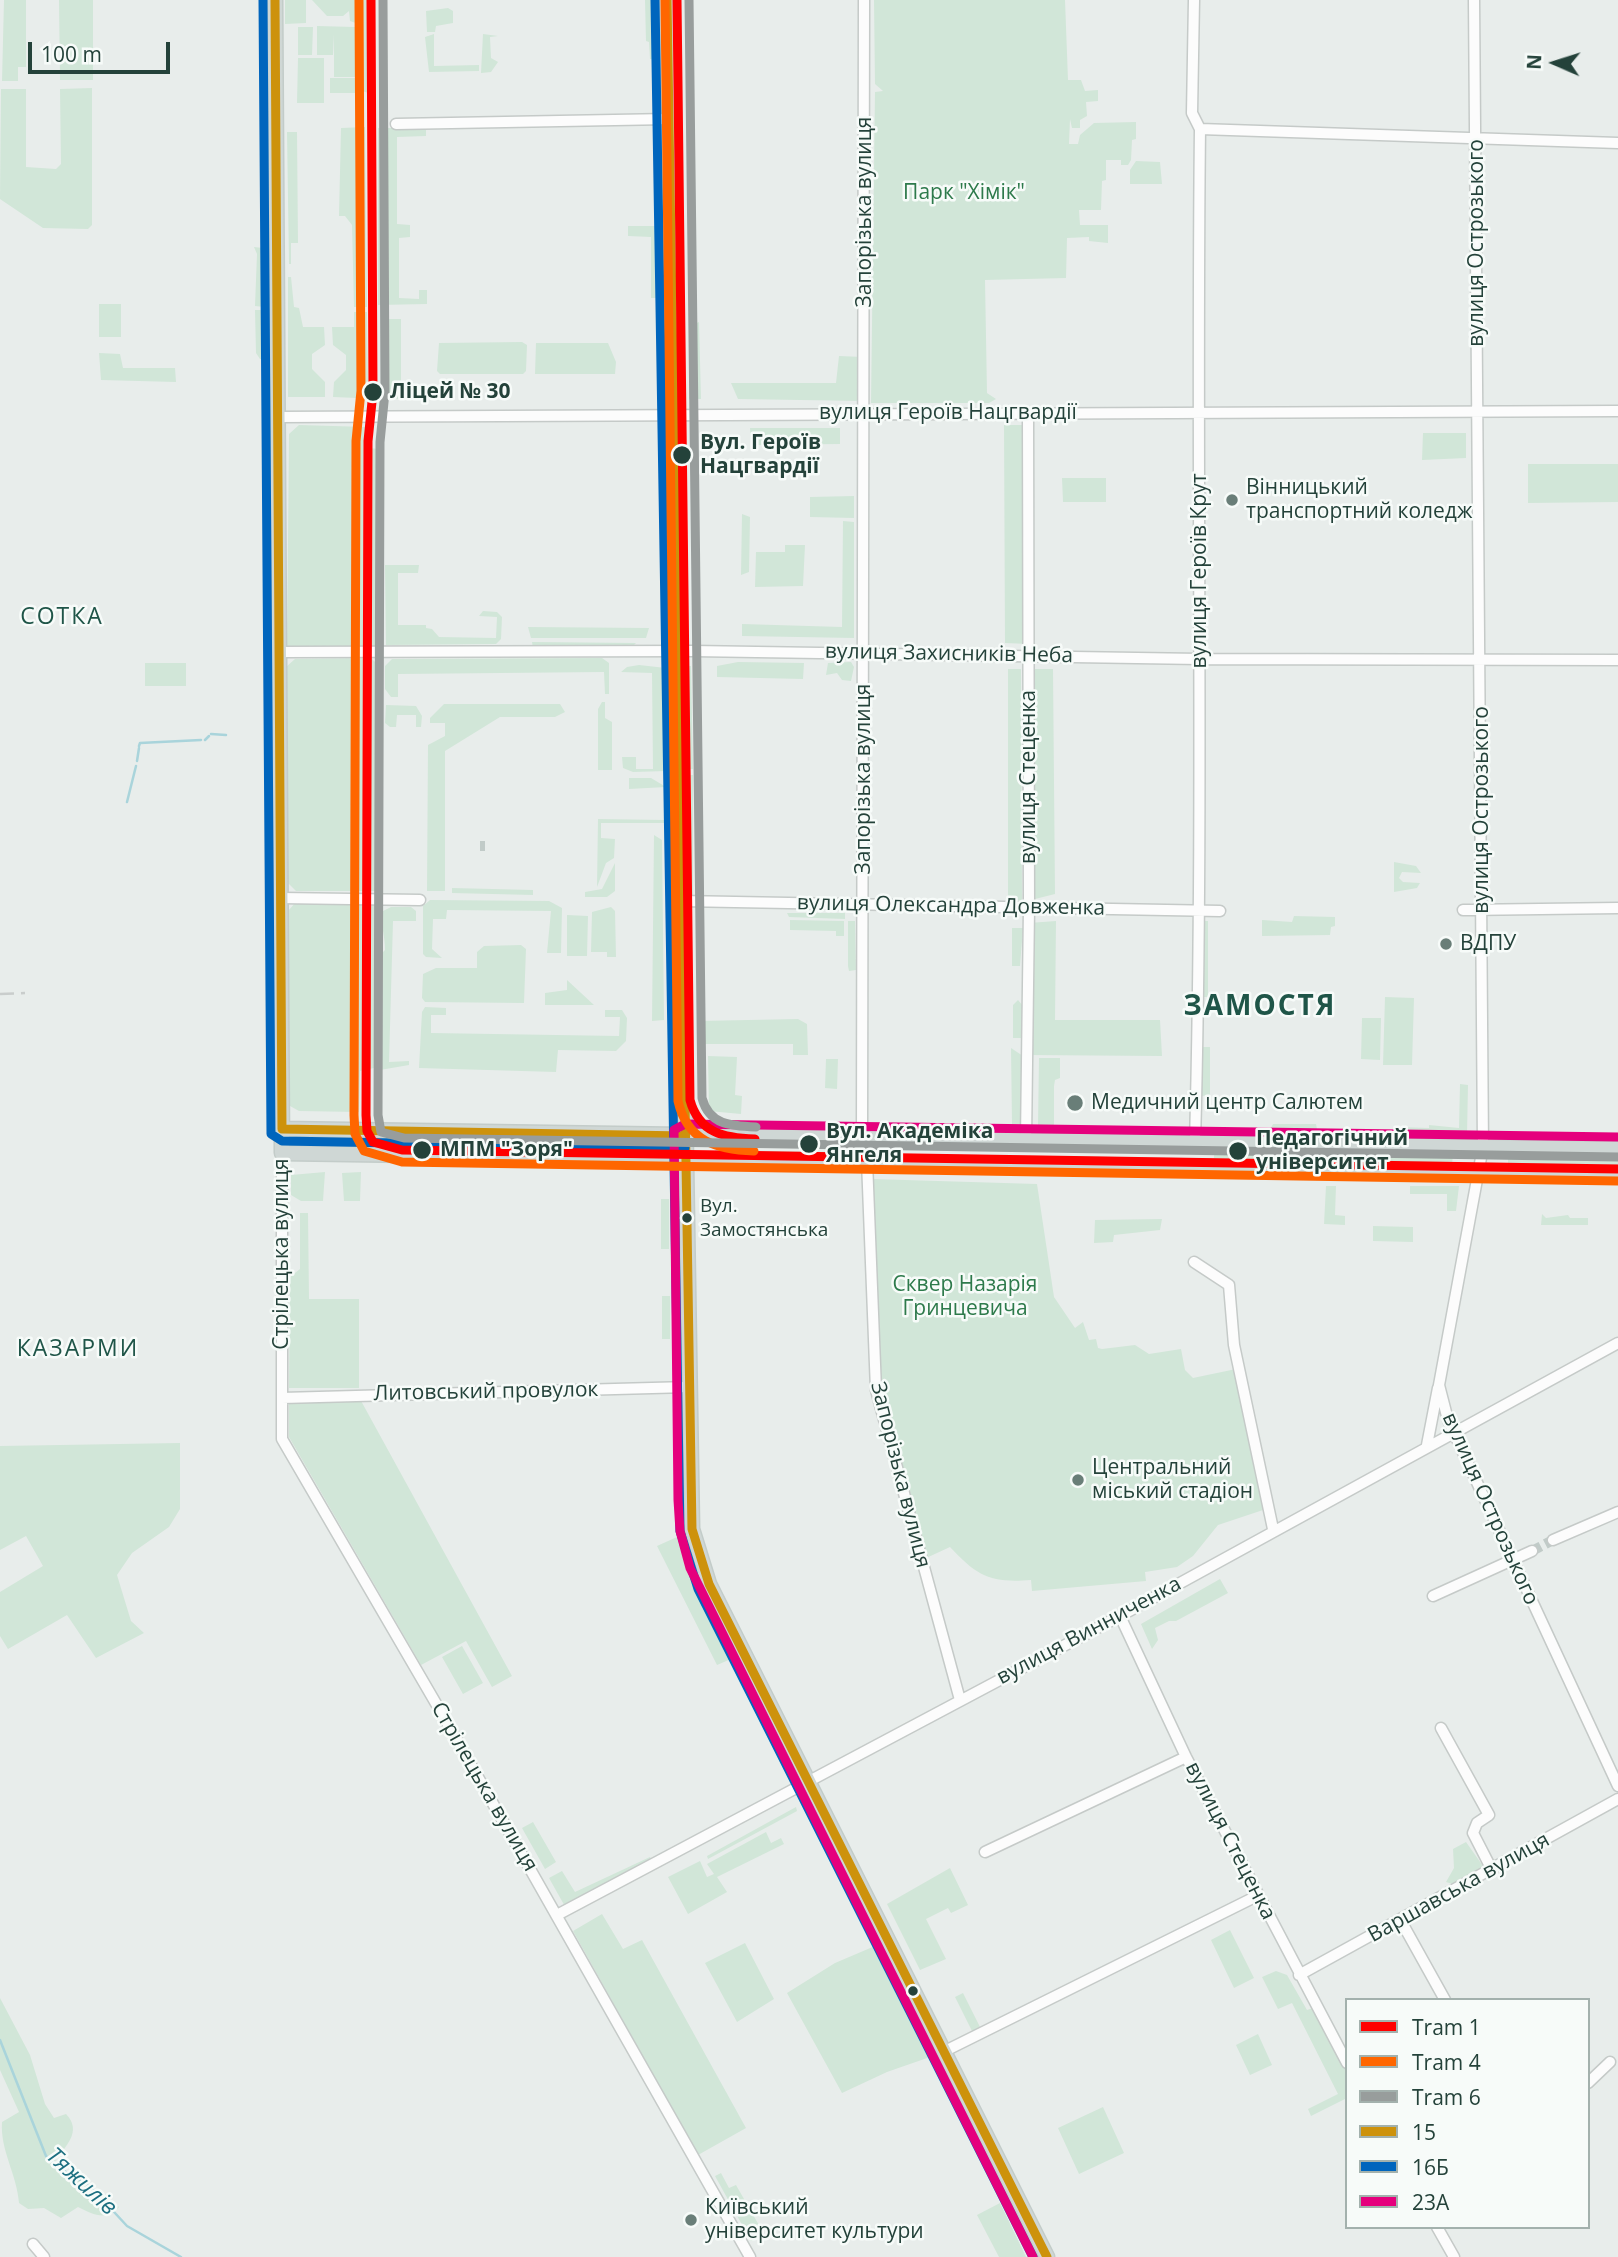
<!DOCTYPE html>
<meta charset="utf-8">
<style>
body{margin:0}
#map{position:relative;width:1618px;height:2257px;overflow:hidden;background:#e8edeb;font-family:"Open Sans",sans-serif}
canvas{display:block}
.legend{position:absolute;left:1345px;top:1998px;width:245px;height:231px;box-sizing:border-box;background:#f7fbf9;border:2px solid #a3b1ad;margin:0;padding:9px 12px;list-style:none;font-size:21px;color:#24423a}
.legend li{display:flex;align-items:center;gap:14px;height:35px}
.legend b{width:35px;border:2px solid #a3b1ad}
.north{position:absolute;left:1520px;top:28px;width:70px;height:70px;-webkit-text-stroke:5px #f7fbf9;paint-order:stroke;rotate:273deg;font-size:19px;font-weight:700;line-height:28px;text-align:center;color:#24423a}
.north::after{content:'';display:block;margin:auto;width:24px;height:32px;background:#24423a;clip-path:polygon(50% 0,100% 100%,50% 72%,0 100%)}
.scale{position:absolute;left:28px;top:42px;width:142px;height:32px;box-sizing:border-box;border:4px solid #24423a;border-top:0;padding-left:9px;font-size:21px;line-height:24px;white-space:nowrap;color:#24423a;-webkit-text-stroke:5px #f7fbf9;paint-order:stroke}
</style>
<div id="map">
<canvas width="1618" height="2257"></canvas>
<ul class="legend">
<li><b style="height:9px;background:#f00"></b>Tram 1</li>
<li><b style="height:9px;background:#f60"></b>Tram 4</li>
<li><b style="height:9px;background:#989d9c"></b>Tram 6</li>
<li><b style="height:9px;background:#cd920c"></b>15</li>
<li><b style="height:9px;background:#0065bd"></b>16Б</li>
<li><b style="height:9px;background:#e5007d"></b>23А</li>
</ul>
<div class="north">N</div>
<div class="scale">100 m</div>
</div>
<script>
const context = document.querySelector('canvas').getContext('2d');
context.lineJoin = 'round';
function fillPath(path, color) { context.fillStyle = color; context.fill(path, 'evenodd'); }
function trace(path, color, width, dash) { context.strokeStyle = color; context.lineWidth = width; context.lineCap = dash ? 'butt' : 'round'; context.setLineDash(dash || []); context.stroke(path); }
function label(font, color, halo, rows, align = 'center') {
  context.font = font + ' "Open Sans",sans-serif'; context.lineWidth = 5; context.setLineDash([]); context.textBaseline = 'middle'; context.strokeStyle = halo; context.fillStyle = color; for (const [text, x, y, turn = 0] of rows) {
    context.save(); context.translate(x, y); context.rotate((+turn || 0) * Math.PI / 180); context.textAlign = isNaN(turn) ? turn : align; if (halo) context.strokeText(text, 0, 0); context.fillText(text, 0, 0); context.restore();
  }
}
fillPath(new Path2D(`
 M 4,0 L 26,0 L 26,67 L 18,67 L 18,81 L 2,81 Z
 M 59,0 L 93,0 L 93,80 L 60,80 Z
 M 285,0 L 306,0 L 306,23 L 285,24 Z
 M 312,0 L 368,0 L 368,93 L 360,90 L 361,25 L 350,21 L 349,11 L 343,16 L 327,16 Z
 M 645,0 L 653,0 L 655,59 L 650,59 L 649,42 L 646,41 Z
 M 874,0 L 1065,0 L 1068,80 L 1081,80 L 1085,91 L 1098,90 L 1098,101 L 1086,102 L 1087,116 L 1080,120 L 1080,128 L 1072,128 L 1070,119 L 1069,144 L 1078,144 L 1080,135 L 1094,123 L 1136,122 L 1136,139 L 1132,140 L 1131,160 L 1128,165 L 1121,165 L 1121,160 L 1106,160 L 1106,180 L 1102,181 L 1101,210 L 1079,210 L 1080,225 L 1108,225 L 1108,243 L 1089,241 L 1089,237 L 1067,238 L 1066,278 L 985,280 L 987,393 L 996,399 L 989,403 L 871,403 L 875,92 L 883,91 L 875,84 Z
 M 448,8 L 453,11 L 453,23 L 436,26 L 435,32 L 427,32 L 426,11 Z
 M 317,26 L 355,27 L 355,77 L 334,77 L 334,34 L 333,55 L 317,55 Z
 M 298,27 L 313,27 L 312,55 L 298,55 Z
 M 434,34 L 434,66 L 479,65 L 479,71 L 429,72 L 425,37 Z
 M 483,34 L 498,36 L 490,37 L 491,58 L 498,62 L 491,72 L 481,73 Z
 M 298,58 L 324,58 L 324,103 L 297,103 Z
 M 330,78 L 357,78 L 357,93 L 330,93 Z
 M 92,88 L 92,225 L 88,229 L 43,228 L 0,199 L 1,89 L 26,89 L 26,167 L 56,169 L 61,164 L 60,89 Z
 M 365,127 L 367,307 L 354,307 L 352,225 L 345,216 L 339,216 L 341,128 Z
 M 378,128 L 426,128 L 426,136 L 397,137 L 397,224 L 410,225 L 410,237 L 399,238 L 399,298 L 419,299 L 419,290 L 427,290 L 427,304 L 378,305 Z
 M 287,132 L 297,132 L 298,243 L 291,243 L 291,264 L 289,264 Z
 M 1136,161 L 1160,162 L 1162,184 L 1130,184 L 1130,170 Z
 M 628,226 L 660,226 L 661,298 L 651,298 L 651,237 L 628,236 Z
 M 254,247 L 263,248 L 264,307 L 255,306 L 257,254 Z
 M 288,277 L 291,277 L 294,307 L 299,308 L 303,327 L 324,327 L 325,345 L 312,354 L 312,369 L 325,382 L 325,397 L 288,397 Z
 M 99,304 L 121,304 L 121,337 L 99,337 Z
 M 255,310 L 264,310 L 265,359 L 260,359 L 256,353 Z
 M 354,312 L 367,312 L 368,381 L 358,387 L 357,398 L 333,397 L 334,382 L 346,370 L 346,355 L 333,345 L 332,327 L 354,327 Z
 M 389,319 L 401,319 L 401,399 L 383,398 L 385,326 Z
 M 699,322 L 701,399 L 689,399 L 689,326 Z
 M 522,342 L 527,345 L 526,371 L 523,374 L 440,374 L 437,371 L 439,343 Z
 M 536,343 L 608,343 L 616,362 L 615,374 L 535,374 Z
 M 99,353 L 120,354 L 123,368 L 175,368 L 176,382 L 101,380 Z
 M 839,356 L 863,357 L 863,401 L 738,399 L 731,383 L 836,383 Z
 M 299,425 L 367,427 L 365,448 L 383,449 L 382,646 L 287,647 L 289,434 Z
 M 1004,425 L 1028,425 L 1029,644 L 1005,643 Z
 M 750,428 L 840,428 L 840,444 L 751,445 Z
 M 1423,433 L 1466,433 L 1466,458 L 1422,460 Z
 M 1528,464 L 1618,464 L 1618,502 L 1528,503 Z
 M 1062,478 L 1106,478 L 1106,502 L 1063,502 Z
 M 854,496 L 854,518 L 810,517 L 810,497 Z
 M 742,514 L 750,517 L 749,572 L 741,575 Z
 M 843,521 L 854,522 L 854,638 L 742,636 L 742,624 L 842,627 Z
 M 785,545 L 805,545 L 803,586 L 755,587 L 756,552 L 785,552 Z
 M 385,565 L 419,565 L 418,573 L 398,573 L 398,625 L 426,625 L 426,628 L 432,629 L 439,637 L 496,638 L 497,617 L 479,616 L 483,611 L 497,612 L 502,617 L 501,639 L 496,644 L 386,645 Z
 M 528,627 L 649,628 L 646,638 L 531,638 Z
 M 532,642 L 636,643 L 631,648 L 533,648 Z
 M 371,658 L 379,666 L 377,891 L 296,891 L 288,883 L 286,667 L 295,659 Z
 M 602,658 L 609,663 L 609,694 L 605,694 L 604,672 L 398,674 L 398,697 L 391,697 L 385,689 L 385,666 L 392,659 Z
 M 738,662 L 804,663 L 803,679 L 717,677 L 717,666 Z
 M 851,662 L 854,667 L 851,681 L 842,680 L 837,673 L 826,675 L 828,663 Z
 M 145,663 L 186,663 L 186,686 L 145,686 Z
 M 639,665 L 666,668 L 667,771 L 633,772 L 623,768 L 622,757 L 636,757 L 636,769 L 653,769 L 652,673 L 621,672 L 627,667 Z
 M 687,666 L 691,666 L 693,769 L 688,769 Z
 M 1008,669 L 1021,669 L 1022,900 L 1008,902 Z
 M 1034,669 L 1053,669 L 1055,894 L 1035,899 Z
 M 602,702 L 605,702 L 605,718 L 612,722 L 612,770 L 598,770 L 598,709 Z
 M 444,704 L 560,704 L 565,712 L 555,717 L 500,717 L 445,751 L 445,891 L 427,891 L 428,745 L 445,736 L 445,723 L 430,723 L 430,718 Z
 M 386,705 L 416,706 L 422,716 L 421,727 L 416,727 L 416,715 L 397,715 L 396,727 L 390,727 L 385,723 Z
 M 688,775 L 693,775 L 693,897 L 690,897 Z
 M 629,778 L 651,778 L 666,787 L 629,789 Z
 M 598,819 L 666,820 L 664,823 L 601,823 L 601,838 L 615,839 L 614,858 L 606,863 L 597,887 Z
 M 654,835 L 662,840 L 664,1020 L 652,1021 Z
 M 1394,862 L 1416,866 L 1421,873 L 1402,872 L 1399,878 L 1403,882 L 1420,883 L 1417,888 L 1394,892 Z
 M 615,863 L 615,891 L 607,897 L 585,897 L 585,892 L 602,889 Z
 M 667,881 L 672,884 L 673,1008 L 668,1007 Z
 M 452,888 L 533,890 L 533,895 L 452,893 Z
 M 430,900 L 549,901 L 562,908 L 561,953 L 547,953 L 551,911 L 447,910 L 446,919 L 433,919 L 432,949 L 442,958 L 426,957 L 423,954 L 423,906 Z
 M 296,902 L 365,902 L 365,906 L 377,906 L 374,1068 L 360,1071 L 359,1112 L 299,1111 L 290,1106 L 288,911 Z
 M 391,907 L 411,907 L 416,911 L 416,921 L 393,921 L 389,1062 L 409,1061 L 409,1065 L 380,1070 L 377,1066 L 379,956 L 385,950 C 385,936 381,926 381,912 Z
 M 611,907 L 615,911 L 616,957 L 607,957 L 607,952 L 591,952 L 592,912 Z
 M 787,913 L 845,913 L 845,919 L 789,917 Z
 M 567,915 L 588,916 L 587,956 L 567,956 Z
 M 1294,916 L 1335,917 L 1335,926 L 1331,927 L 1330,935 L 1262,936 L 1262,920 L 1292,922 Z
 M 790,920 L 844,921 L 844,936 L 836,936 L 836,931 L 790,930 Z
 M 848,921 L 855,921 L 856,970 L 849,971 L 848,966 Z
 M 1056,921 L 1055,1020 L 1160,1020 L 1162,1056 L 1027,1055 L 1029,923 Z
 M 1203,921 L 1208,921 L 1208,997 L 1203,997 Z
 M 1012,928 L 1023,928 L 1020,966 L 1012,966 Z
 M 521,945 L 526,949 L 524,1003 L 425,1002 L 422,998 L 423,974 L 436,968 L 477,968 L 477,952 L 484,946 Z
 M 567,980 L 594,1005 L 545,1005 L 545,993 L 567,990 Z
 M 1385,997 L 1414,998 L 1412,1065 L 1383,1065 Z
 M 1018,1000 L 1023,1006 L 1023,1038 L 1013,1038 L 1013,1005 Z
 M 425,1007 L 446,1008 L 446,1015 L 431,1015 L 431,1033 L 619,1036 L 620,1017 L 605,1017 L 605,1010 L 622,1010 L 627,1018 L 626,1041 L 616,1051 L 558,1050 L 556,1072 L 419,1068 L 422,1012 Z
 M 1362,1018 L 1381,1018 L 1380,1060 L 1361,1059 Z
 M 798,1019 L 807,1024 L 808,1055 L 793,1055 L 793,1044 L 698,1044 L 699,1021 Z
 M 1202,1047 L 1210,1047 L 1210,1095 L 1202,1096 Z
 M 1011,1048 L 1023,1056 L 1023,1124 L 1012,1124 Z
 M 708,1056 L 737,1057 L 735,1095 L 742,1096 L 741,1114 L 709,1111 Z
 M 1039,1058 L 1060,1058 L 1060,1078 L 1055,1080 L 1054,1086 L 1054,1127 L 1038,1126 Z
 M 826,1059 L 838,1059 L 837,1089 L 825,1088 Z
 M 1460,1084 L 1468,1085 L 1467,1135 L 1402,1134 L 1398,1127 L 1429,1128 L 1429,1125 L 1459,1128 Z
 M 1273,1124 L 1316,1124 L 1317,1129 L 1312,1133 L 1269,1132 Z
 M 293,1136 L 365,1136 L 375,1147 C 348,1147 313,1152 289,1147 L 289,1137 Z
 M 373,1136 L 662,1141 L 662,1152 L 393,1147 Z
 M 715,1142 L 838,1144 L 838,1147 L 715,1145 Z
 M 882,1145 L 999,1147 L 999,1150 L 881,1148 Z
 M 715,1150 L 838,1152 L 838,1155 L 715,1153 Z
 M 1214,1150 L 1453,1154 L 1452,1165 L 1214,1161 Z
 M 1508,1154 L 1618,1156 L 1618,1167 L 1508,1165 Z
 M 325,1172 L 323,1201 L 301,1201 L 291,1195 L 291,1175 Z
 M 361,1172 L 360,1201 L 344,1201 L 342,1173 Z
 M 872,1179 L 1037,1184 L 1054,1297 L 1075,1328 L 1083,1322 L 1089,1340 L 1096,1339 L 1098,1348 L 1102,1349 L 1135,1345 L 1149,1354 L 1181,1349 L 1185,1370 L 1193,1378 L 1236,1369 L 1266,1509 L 1218,1525 L 1193,1556 L 1177,1567 L 1145,1572 L 1146,1581 L 1032,1591 L 1031,1580 C 991,1583 978,1577 950,1547 L 924,1559 L 880,1389 Z
 M 1326,1186 L 1336,1186 L 1335,1215 L 1345,1216 L 1345,1225 L 1324,1224 Z
 M 1410,1186 L 1459,1186 L 1456,1211 L 1447,1211 L 1447,1194 L 1410,1194 Z
 M 661,1199 L 669,1199 L 669,1249 L 661,1249 Z
 M 300,1213 L 308,1213 L 309,1299 L 359,1299 L 359,1388 L 289,1388 L 290,1277 L 300,1269 Z
 M 1542,1214 L 1546,1218 L 1568,1215 L 1570,1218 L 1588,1218 L 1588,1225 L 1541,1225 Z
 M 1162,1219 L 1160,1230 L 1114,1235 L 1113,1242 L 1094,1243 L 1095,1220 Z
 M 1373,1226 L 1413,1227 L 1413,1242 L 1373,1241 Z
 M 662,1296 L 670,1296 L 670,1339 L 662,1339 Z
 M 360,1399 L 512,1676 L 492,1687 L 466,1641 L 421,1665 L 289,1437 L 289,1402 Z
 M 180,1443 L 180,1509 L 169,1527 L 132,1553 L 117,1575 L 131,1621 L 144,1633 L 96,1658 L 67,1615 L 8,1649 L 0,1636 L 0,1592 L 43,1566 L 26,1536 L 0,1550 L 0,1446 Z
 M 677,1537 L 689,1570 L 731,1659 L 717,1665 L 657,1546 Z
 M 1220,1579 L 1228,1593 L 1176,1621 L 1169,1621 L 1155,1628 L 1158,1640 L 1152,1649 L 1141,1624 Z
 M 462,1646 L 483,1683 L 463,1694 L 442,1657 Z
 M 796,1807 L 797,1811 L 708,1859 L 707,1856 Z
 M 533,1822 L 556,1862 L 545,1869 L 522,1828 Z
 M 766,1832 L 771,1843 L 781,1838 L 784,1844 L 717,1877 L 727,1892 L 688,1914 L 668,1877 L 700,1861 L 707,1877 L 714,1874 L 707,1864 Z
 M 1466,1842 L 1483,1866 L 1456,1885 L 1446,1882 L 1454,1868 L 1453,1849 Z
 M 650,1857 L 654,1864 L 567,1910 L 549,1878 L 562,1871 L 575,1892 Z
 M 950,1868 L 968,1905 L 951,1913 L 948,1908 L 926,1919 L 946,1959 L 920,1970 L 887,1904 Z
 M 602,1914 L 623,1949 L 642,1940 L 746,2128 L 698,2155 L 573,1931 Z
 M 1230,1930 L 1254,1978 L 1234,1988 L 1211,1940 Z
 M 745,1943 L 774,1999 L 737,2022 L 705,1963 Z
 M 875,1946 L 930,2057 L 887,2072 L 842,2093 L 787,1993 L 835,1963 Z
 M 1276,1971 L 1287,1975 L 1307,2010 L 1313,2008 L 1347,2071 L 1347,2098 L 1311,2116 L 1308,2109 L 1338,2094 L 1292,2003 L 1278,2009 L 1262,1977 Z
 M 963,1993 L 983,2033 L 975,2037 L 955,1997 Z
 M 0,1998 L 30,2055 L 45,2104 L 54,2118 L 66,2114 C 83,2132 65,2146 54,2163 L 119,2207 C 107,2222 92,2214 78,2207 L 61,2218 L 44,2208 L 28,2209 L 19,2203 C 17,2174 0,2151 2,2122 L 19,2112 L 0,2070 Z
 M 1258,2034 L 1272,2065 L 1250,2075 L 1236,2045 Z
 M 1103,2107 L 1124,2153 L 1079,2174 L 1058,2128 Z
 M 721,2173 L 729,2188 L 736,2185 L 764,2234 L 751,2241 L 715,2176 Z
 M 1000,2203 L 1026,2257 L 999,2257 L 977,2215 Z`), '#d1e6d8');
trace(new Path2D(`
 M 211,734 L 226,735
 M 205,740 L 209,736
 M 139,746 L 140,743 L 201,740
 M 137,761 L 139,748
 M 127,802 L 136,766
 M 0,2040 L 46,2156 L 61,2169 L 90,2186 L 127,2226 L 181,2257`), '#a9d4db', 2.5);
trace(new Path2D(`
 M 480,846 L 485,846
 M 1532,1551 L 1553,1540`), '#c1cbc8', 10, [10, 5]);
const minor = new Path2D(`
 M 1194,0 L 1192,113 L 1200,129 C 1196,467 1204,805 1195,1143
 M 1474,0 L 1483,1147 L 1439,1385 L 1448,1420 L 1618,1786
 M 396,124 L 669,119
 M 1200,129 L 1618,143
 M 278,417 L 1618,411
 M 279,652 L 693,651 L 1200,659 L 1618,660
 M 281,898 L 420,900
 M 681,901 L 1220,911
 M 1463,910 L 1618,908
 M 862,1138 L 864,0
 M 1026,1140 L 1029,908 L 1028,413
 M 282,1153 L 282,1439 L 445,1719 L 750,2257
 M 867,1161 L 876,1390 L 960,1700
 M 1194,1262 L 1229,1285 L 1234,1345 L 1273,1529
 M 282,1398 L 689,1387
 M 1427,1445 L 1438,1388
 M 1553,1540 L 1618,1512
 M 1433,1596 L 1532,1551
 M 1120,1616 L 1186,1757 L 1347,2063
 M 1441,1728 L 1489,1815 L 1477,1823 L 1473,1833 L 1492,1870
 M 985,1852 L 1186,1757
 M 557,1915 L 1120,1616 L 1618,1343
 M 1401,1921 L 1445,2000
 M 1299,1975 L 1618,1799
 M 943,2052 L 1257,1896
 M 1588,2083 L 1610,2062
 M 1437,2227 L 1454,2257
 M 33,2244 L 44,2257`);
const major = new Path2D(`
 M 275,0 L 282,1153 L 1618,1173
 M 667,0 L 692,1529 L 709,1584 L 1047,2257
 M 282,1129 L 1618,1149`);
trace(minor, '#c5cac8', 13);
trace(major, '#c3ccc9', 17);
trace(minor, '#fcfcfc', 10);
trace(major, '#cfd7d5', 14);
trace(new Path2D(`
 M 0,994 L 25,993`), '#c9cdcc', 2.5, [14, 7]);
trace(new Path2D(`
 M 275,0 L 282,1129 L 685,1136
 M 667,0 L 692,1529 L 709,1584 L 1047,2257`), '#cd920c', 9);
trace(new Path2D(`
 M 263,0 L 271,1134 L 282,1141 L 685,1148
 M 655,0 L 680,1531 L 698,1589 L 1033,2257`), '#0065bd', 9);
trace(new Path2D(`
 M 1033,2257 L 690,1568 L 680,1531 L 678,1500 L 674,1130 L 685,1124 L 1618,1137`), '#e5007d', 9);
trace(new Path2D(`
 M 371,0 L 373,392 L 368,441 L 366,1115 L 367,1131 L 373,1142 L 402,1150 L 1618,1169
 M 677,0 L 690,1100 C 699,1133 724,1138 755,1139`), '#f00', 9);
trace(new Path2D(`
 M 359,0 L 361,391 L 356,441 L 354,1115 L 355,1134 L 364,1151 L 402,1162 L 1618,1181
 M 665,0 L 678,1101 C 687,1141 717,1150 754,1151`), '#f60', 9);
trace(new Path2D(`
 M 383,0 L 385,392 L 380,442 L 378,1115 L 381,1132 L 404,1138 L 1618,1157
 M 689,0 L 702,1098 C 709,1125 731,1126 756,1127`), '#989d9c', 9);
for (const [x, y, r, color] of [
 [373,392,10,"#24423a"],
 [682,455,10,"#24423a"],
 [1232,500,7,"#697e78"],
 [1446,944,7,"#697e78"],
 [1075,1103,9,"#697e78"],
 [809,1144,10,"#24423a"],
 [422,1150,10,"#24423a"],
 [1238,1151,10,"#24423a"],
 [687,1218,6,"#24423a"],
 [1078,1480,7,"#697e78"],
 [913,1991,6,"#24423a"],
 [691,2220,7,"#697e78"]
]) { const dot = new Path2D(); dot.arc(x, y, r, 0, 2 * Math.PI); context.fillStyle = color; context.fill(dot); trace(dot, '#f7fbf9', 2.5); }
label('19px', '#24423a', '#f7fbf9', [
 ["Вул.",700,1207],
 ["Замостянська",700,1231]
], 'left');
label('21px', '#2d7a4b', '#f7fbf9', [
 ["Парк \"Хімік\"",964,193],
 ["Сквер Назарія",965,1285],
 ["Гринцевича",965,1309]
]);
label('21px', '#24423a', '#f7fbf9', [
 ["Запорізька вулиця",865,212,-90],
 ["вулиця Острозького",1477,243,-90],
 ["вулиця Героїв Нацгвардії",948,413],
 ["вулиця Героїв Крут",1200,571,-90],
 ["вулиця Захисників Неба",949,654,1],
 ["вулиця Стеценка",1029,777,-90],
 ["Запорізька вулиця",864,779,-90],
 ["вулиця Острозького",1482,810,-90],
 ["вулиця Олександра Довженка",951,906,1],
 ["Стрілецька вулиця",282,1254,-90],
 ["Литовський провулок",486,1392,-1],
 ["Запорізька вулиця",900,1475,76],
 ["вулиця Острозького",1490,1509,66],
 ["вулиця Винниченка",1089,1631,-28],
 ["Стрілецька вулиця",484,1787,60],
 ["вулиця Стеценка",1230,1841,63],
 ["Варшавська вулиця",1459,1888,-29]
]);
label('bold 21px', '#24423a', '#f7fbf9', [
 ["Ліцей № 30",390,392],
 ["Вул. Героїв",700,443],
 ["Нацгвардії",700,467],
 ["Вул. Академіка",826,1132],
 ["Янгеля",826,1156],
 ["Педагогічний",1256,1139],
 ["університет",1256,1163],
 ["МПМ \"Зоря\"",440,1150]
], 'left');
label('21px', '#24423a', '#f7fbf9', [
 ["Вінницький",1246,488],
 ["транспортний коледж",1246,512],
 ["ВДПУ",1460,944],
 ["Медичний центр Салютем",1091,1103],
 ["Центральний",1092,1468],
 ["міський стадіон",1092,1492],
 ["Київський",705,2208],
 ["університет культури",705,2232]
], 'left');
context.letterSpacing = '2px';
label('23px', '#1f5548', '#f7fbf9', [
 ["СОТКА",62,617],
 ["КАЗАРМИ",78,1349]
]);
context.letterSpacing = '0px';
label('italic 23px', '#1c6f80', '#f7fbf9', [
 ["Тяжилів",81,2182,43]
]);
context.letterSpacing = '2px';
label('bold 28px', '#1f5548', '#f7fbf9', [
 ["ЗАМОСТЯ",1260,1007]
]);
context.letterSpacing = '0px';
</script>
